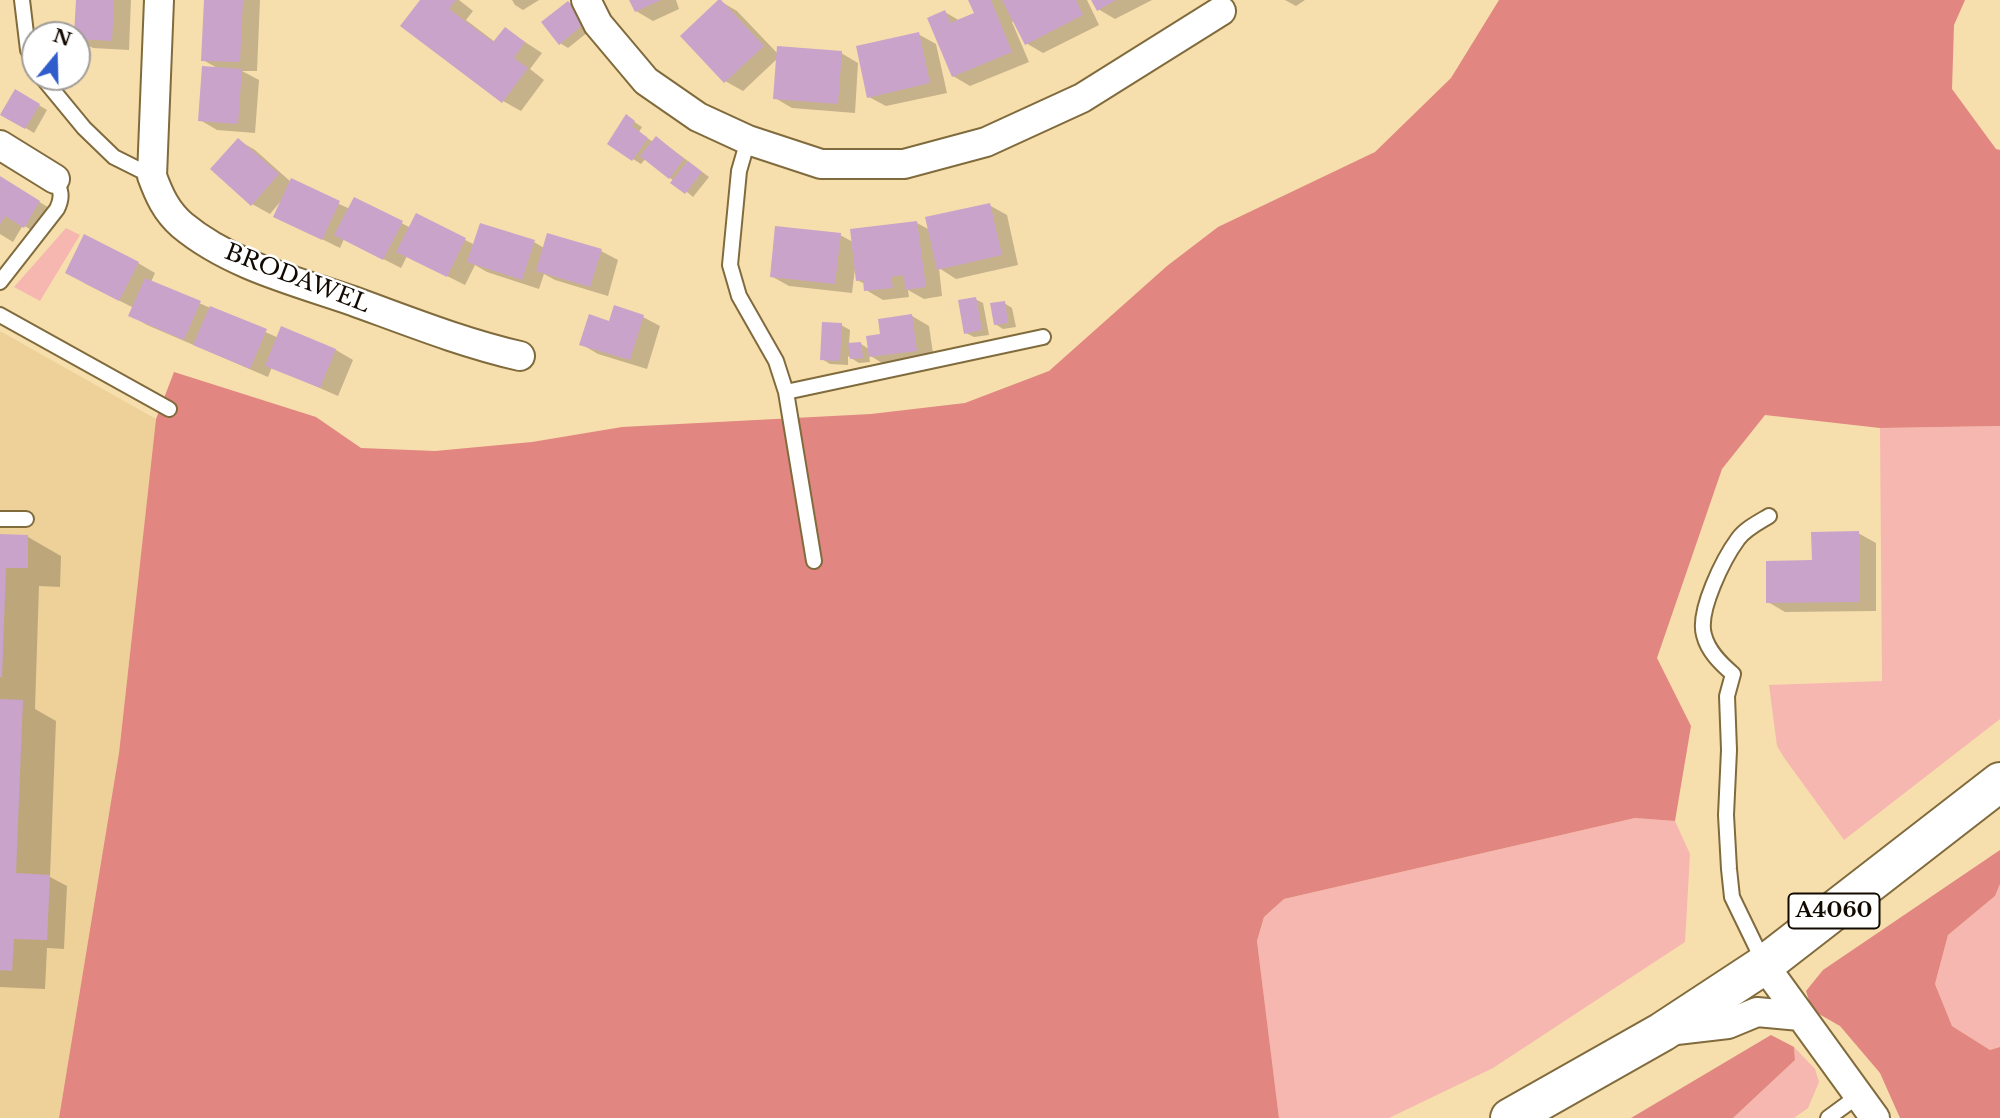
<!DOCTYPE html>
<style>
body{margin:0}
#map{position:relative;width:2000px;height:1118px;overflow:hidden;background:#f7dead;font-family:"Libre Baskerville",serif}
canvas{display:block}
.north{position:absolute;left:21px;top:21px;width:70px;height:70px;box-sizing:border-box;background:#fff;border:2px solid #a09d99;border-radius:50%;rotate:19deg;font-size:19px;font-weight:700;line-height:28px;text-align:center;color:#120a00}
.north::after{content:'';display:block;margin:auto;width:24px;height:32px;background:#315ccc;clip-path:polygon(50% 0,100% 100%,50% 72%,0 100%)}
</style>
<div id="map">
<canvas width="2000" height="1118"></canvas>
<div class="north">N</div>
</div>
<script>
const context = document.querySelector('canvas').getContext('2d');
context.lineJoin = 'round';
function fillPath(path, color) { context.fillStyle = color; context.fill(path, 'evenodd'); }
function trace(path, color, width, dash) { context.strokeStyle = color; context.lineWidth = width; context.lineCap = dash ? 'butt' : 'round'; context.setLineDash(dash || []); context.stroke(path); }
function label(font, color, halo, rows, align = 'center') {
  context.font = font + ' "Libre Baskerville",serif'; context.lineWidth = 5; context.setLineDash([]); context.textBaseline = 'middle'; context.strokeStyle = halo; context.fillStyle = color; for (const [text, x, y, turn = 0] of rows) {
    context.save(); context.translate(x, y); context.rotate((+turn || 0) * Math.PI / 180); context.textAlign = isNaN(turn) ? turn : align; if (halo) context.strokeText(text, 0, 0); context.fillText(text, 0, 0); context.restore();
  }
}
fillPath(new Path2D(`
 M 0,331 L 156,419 L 119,753 L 59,1118 L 0,1118 Z`), '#edd199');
fillPath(new Path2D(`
 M 66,228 L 80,235 L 40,301 L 14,287 Z
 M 2000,426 L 2000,719 L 1844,840 L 1785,759 L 1777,746 L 1769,685 L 1882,681 L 1880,428 Z
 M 1635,818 L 1675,821 L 1690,854 L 1685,942 L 1493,1068 L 1389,1118 L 1279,1118 L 1257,941 L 1264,917 L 1284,899 Z
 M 2000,884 L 2000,1047 L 1990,1050 L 1952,1026 L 1935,984 L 1948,935 L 1995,896 Z
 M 1794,1047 L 1815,1069 L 1819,1082 L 1808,1108 L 1794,1118 L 1733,1118 L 1795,1060 Z`), '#f6b7b1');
fillPath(new Path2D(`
 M 1499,0 L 1965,0 L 1954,25 L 1952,89 L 1996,149 L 2000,150 L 2000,426 L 1880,428 L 1765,415 L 1722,469 L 1657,658 L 1691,726 L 1675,821 L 1635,818 L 1284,899 L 1264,917 L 1257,941 L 1279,1118 L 59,1118 L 119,753 L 156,419 L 174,372 L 316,417 L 361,448 L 435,451 L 532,442 L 622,427 L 871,414 L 965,403 L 1049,371 L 1167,266 L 1218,227 L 1375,152 L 1451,78 Z
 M 2000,850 L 2000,884 L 1995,896 L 1948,935 L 1935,984 L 1952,1026 L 1990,1050 L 2000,1047 L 2000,1118 L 1900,1118 L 1880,1073 L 1840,1026 L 1812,1010 L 1806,991 L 1823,970 Z
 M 1771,1035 L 1794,1047 L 1795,1060 L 1733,1118 L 1631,1118 Z`), '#e18680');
fillPath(new Path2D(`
 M 77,0 L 131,0 L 129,50 L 93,48 L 77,39 Z
 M 206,0 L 260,0 L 257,71 L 242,71 L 259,80 L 255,133 L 217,130 L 200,120 L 219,69 L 203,60 Z
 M 422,0 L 459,0 L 473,11 L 466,20 L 495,42 L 505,29 L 542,53 L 530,69 L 544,80 L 521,111 L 503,101 L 402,26 Z
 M 512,0 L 539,0 L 523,10 L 515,5 Z
 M 631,0 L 676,0 L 679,9 L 653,21 L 636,11 Z
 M 970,0 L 1087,0 L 1099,25 L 1043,53 L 1026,43 L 1015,20 L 1012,22 L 1029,62 L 970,86 L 953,76 L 945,12 L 960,21 L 976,14 Z
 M 1093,0 L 1152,0 L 1115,19 L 1098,9 Z
 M 1285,0 L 1305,0 L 1296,6 Z
 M 720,1 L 737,11 L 778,54 L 841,53 L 858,63 L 855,113 L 792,108 L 775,98 L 778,58 L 743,91 L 725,81 Z
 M 568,3 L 576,7 L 593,28 L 568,48 L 560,43 Z
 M 918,34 L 936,44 L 947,93 L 886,106 L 869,97 Z
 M 15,91 L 47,110 L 34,133 L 1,113 Z
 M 627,117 L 642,127 L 639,132 L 653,142 L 664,143 L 709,177 L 693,197 L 646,158 L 641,164 L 609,144 Z
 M 238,140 L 255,150 L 291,182 L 350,209 L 355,199 L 411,228 L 417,215 L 475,245 L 534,242 L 544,248 L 601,251 L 618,260 L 608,296 L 555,280 L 544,274 L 539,289 L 487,272 L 475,265 L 465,285 L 407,256 L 401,268 L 344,239 L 340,248 L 275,216 L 281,201 L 270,214 L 252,204 L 213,169 Z
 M 0,178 L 56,212 L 41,236 L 23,225 L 13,242 L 0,234 Z
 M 989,205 L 1007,215 L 1018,265 L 956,279 L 939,268 L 942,296 L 924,299 L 908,290 L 909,297 L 883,300 L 866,290 L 865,284 L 857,280 L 855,269 L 852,293 L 789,286 L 771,276 L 840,235 L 853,242 L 917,223 L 930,230 Z
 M 138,263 L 155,273 L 151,282 L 279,338 L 282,329 L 336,350 L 353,360 L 338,396 L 272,367 L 268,377 L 147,325 L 130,315 L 134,308 L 84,283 Z
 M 975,299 L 983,303 L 989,335 L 974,337 L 966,333 Z
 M 1004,303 L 1012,308 L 1016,327 L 1003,329 L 995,324 Z
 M 912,316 L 929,326 L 934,360 L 887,366 L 869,355 L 870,362 L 859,363 L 848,356 L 848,365 L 830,364 L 822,359 L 841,325 L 850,330 L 849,344 L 861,344 L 869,349 L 882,336 Z
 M 643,317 L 660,326 L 647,369 L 598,354 L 581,344 L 611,323 Z
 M 1858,533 L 1876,543 L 1876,611 L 1785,612 L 1768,602 Z
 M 0,536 L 28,537 L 61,556 L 60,587 L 39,586 L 35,709 L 56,721 L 50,877 L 67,886 L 64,949 L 47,948 L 45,989 L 0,987 Z`), '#0003');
fillPath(new Path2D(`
 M 76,0 L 114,0 L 112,41 L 77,39 L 77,35 L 74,35 Z
 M 204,0 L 243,0 L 240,62 L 201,61 Z
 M 420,0 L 456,0 L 449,9 L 493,42 L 505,27 L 525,42 L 514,58 L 528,68 L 502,103 L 400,26 Z
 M 629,0 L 661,0 L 635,12 Z
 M 718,0 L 721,0 L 764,46 L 724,83 L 680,36 Z
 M 968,0 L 991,0 L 1012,52 L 952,77 L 927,18 L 945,10 L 950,23 L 974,13 Z
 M 1002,0 L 1076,0 L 1083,15 L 1025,45 Z
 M 1091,0 L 1116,0 L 1097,11 Z
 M 568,1 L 586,22 L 559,45 L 541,22 Z
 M 919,32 L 930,83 L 867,98 L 856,46 Z
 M 777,46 L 842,51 L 838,104 L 773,99 Z
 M 202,66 L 242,69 L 238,124 L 198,121 Z
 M 15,89 L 40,104 L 25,129 L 0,115 Z
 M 626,114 L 635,121 L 632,126 L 648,138 L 632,161 L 607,144 Z
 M 656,136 L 684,159 L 669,179 L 640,156 Z
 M 238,138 L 279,174 L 251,206 L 210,169 Z
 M 688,161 L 702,172 L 685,194 L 670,183 Z
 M 0,176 L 40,201 L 24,228 L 5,216 L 0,225 Z
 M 291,178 L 340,201 L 322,240 L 273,217 Z
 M 354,197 L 403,221 L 383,260 L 334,235 Z
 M 990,203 L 1002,255 L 937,270 L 925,217 Z
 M 416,213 L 466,238 L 447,277 L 396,252 Z
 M 917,221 L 926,287 L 905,290 L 904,275 L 891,277 L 893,288 L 864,291 L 863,280 L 856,281 L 850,229 Z
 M 480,223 L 535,240 L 522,280 L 467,262 Z
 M 775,226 L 841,233 L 835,284 L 770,277 Z
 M 547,233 L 602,249 L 590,287 L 536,271 Z
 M 84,234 L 139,262 L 119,301 L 65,273 Z
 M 145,278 L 201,301 L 184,340 L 128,316 Z
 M 976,297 L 982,330 L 964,334 L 958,300 Z
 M 1005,301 L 1008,323 L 994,325 L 990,303 Z
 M 614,305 L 644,315 L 630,360 L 579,345 L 589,314 L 609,321 Z
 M 210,306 L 267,329 L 250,369 L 193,345 Z
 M 912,314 L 917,351 L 869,357 L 866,336 L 880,334 L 878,319 Z
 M 822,322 L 842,323 L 840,361 L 820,360 Z
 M 281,326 L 336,349 L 320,388 L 265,366 Z
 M 861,342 L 863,358 L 850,359 L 848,343 Z
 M 1859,531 L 1859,602 L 1766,603 L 1766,561 L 1812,560 L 1811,532 Z
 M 0,534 L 28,535 L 28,568 L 6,568 L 2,677 L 0,677 Z
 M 0,699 L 23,700 L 16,873 L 50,875 L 47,940 L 14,939 L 12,971 L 0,970 Z`), '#c9a3ca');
const lane = new Path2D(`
 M 22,0 L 28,50 L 35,63
 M 42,77 L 84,128 L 114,157 L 152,176
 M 748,140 L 739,171 L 730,265 L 739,296 L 776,361 L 786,392 L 814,561
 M 0,282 L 57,209 C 63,197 61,190 55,179
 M 0,315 L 169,409
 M 786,392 L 1043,337
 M 0,519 L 26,519
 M 1763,961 L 1732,897 L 1729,869 L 1726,815 L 1729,750 L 1727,696 L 1733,674 C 1720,663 1708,651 1704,635 C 1697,611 1724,558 1738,539 C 1745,529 1759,522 1769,516
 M 1828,1118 L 1858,1096`);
const street = new Path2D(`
 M 159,0 L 152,176 C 159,195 166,211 182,225 C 230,265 295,281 353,301 C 408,321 463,343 520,356
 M 586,0 L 598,24 L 646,81 L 698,117 L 748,140 L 821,164 L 904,164 L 986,142 L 1082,98 L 1221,11
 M 0,145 L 55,179
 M 1764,965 L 1875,1118
 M 1668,1031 L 1728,1024 L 1757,1012 L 1800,1016`);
const highway = new Path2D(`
 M 1510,1118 L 1662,1032 L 1764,965 L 2000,782`);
trace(lane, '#806b3d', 18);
trace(street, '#806b3d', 32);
trace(highway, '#806b3d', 42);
trace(lane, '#fff', 14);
trace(street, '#fff', 28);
trace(highway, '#fff', 38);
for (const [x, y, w] of [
 [1834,911,91]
]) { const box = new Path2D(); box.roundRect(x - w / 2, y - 17.5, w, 35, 5); context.fillStyle = '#fff'; context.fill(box); trace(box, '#120a00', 2); }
label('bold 21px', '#120a00', null, [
 ["A4060",1834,911]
]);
label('23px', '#120a00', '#fff', [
 ["BRODAWEL",297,279,21]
]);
</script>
